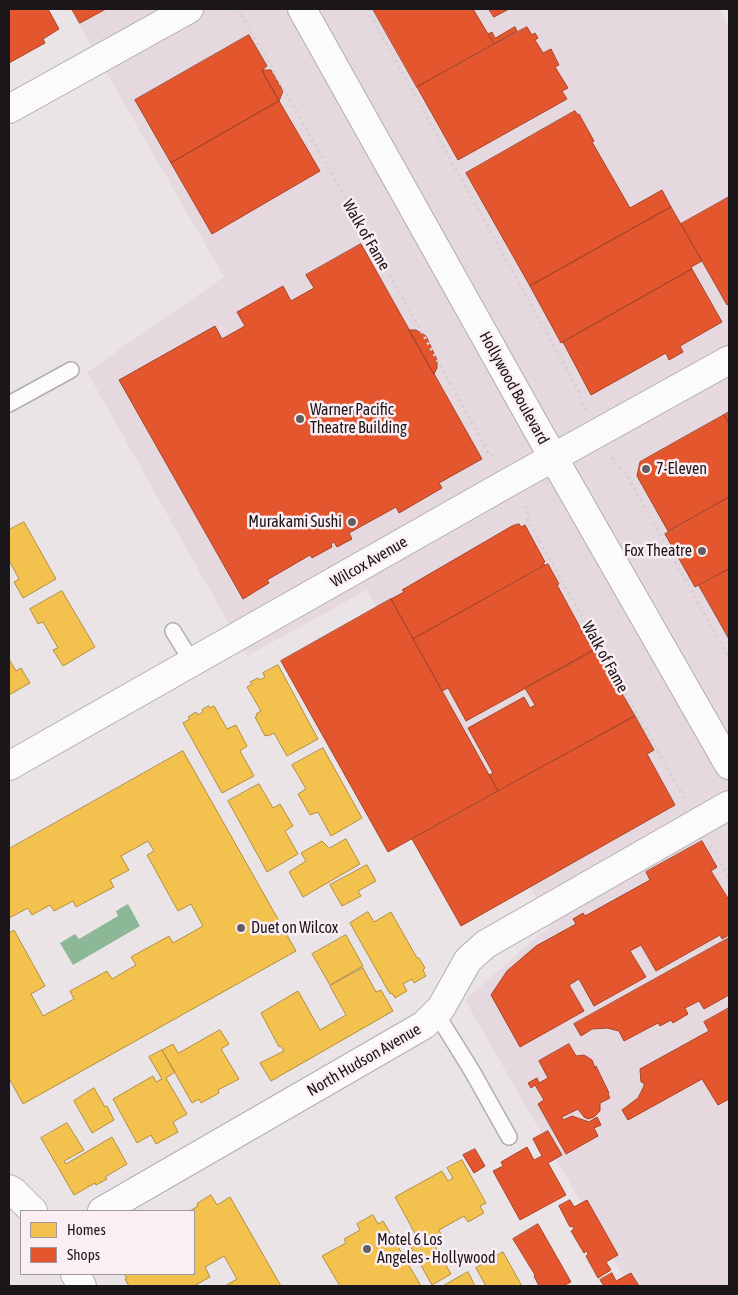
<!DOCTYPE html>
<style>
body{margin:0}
#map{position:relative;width:738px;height:1295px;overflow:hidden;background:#eae4e7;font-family:"Asap Condensed",sans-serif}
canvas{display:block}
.frame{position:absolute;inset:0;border:10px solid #1b1619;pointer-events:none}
.legend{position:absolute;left:20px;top:1210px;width:175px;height:65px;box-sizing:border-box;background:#fbeef4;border:1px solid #a1989c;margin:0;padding:6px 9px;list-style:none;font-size:15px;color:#1b1619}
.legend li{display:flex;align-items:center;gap:10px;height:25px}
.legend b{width:25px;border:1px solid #a1989c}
</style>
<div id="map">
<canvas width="738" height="1295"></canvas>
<div class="frame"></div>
<ul class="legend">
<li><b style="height:14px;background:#f2c14e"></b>Homes</li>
<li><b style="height:14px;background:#e4572e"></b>Shops</li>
</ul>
</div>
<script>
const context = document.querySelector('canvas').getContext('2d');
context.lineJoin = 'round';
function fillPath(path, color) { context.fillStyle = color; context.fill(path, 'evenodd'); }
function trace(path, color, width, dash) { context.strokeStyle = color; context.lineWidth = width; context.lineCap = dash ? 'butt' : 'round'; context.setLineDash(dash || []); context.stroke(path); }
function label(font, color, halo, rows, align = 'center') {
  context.font = font + ' "Asap Condensed",sans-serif'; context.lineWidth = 5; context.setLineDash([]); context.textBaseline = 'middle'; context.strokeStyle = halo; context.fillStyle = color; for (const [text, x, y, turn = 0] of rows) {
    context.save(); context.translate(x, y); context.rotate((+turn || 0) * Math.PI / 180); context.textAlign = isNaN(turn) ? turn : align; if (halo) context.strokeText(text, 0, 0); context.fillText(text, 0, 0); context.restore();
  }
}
fillPath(new Path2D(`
 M 70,9 L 719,9 L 729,27 L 729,1286 L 629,1286 L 465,1000 L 551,925 L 367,590 L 247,656 L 87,372 L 224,277 Z`), '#e6d8df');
fillPath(new Path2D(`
 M 128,904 L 140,926 L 73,965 L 60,943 L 75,934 L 79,939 L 118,916 L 116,911 Z`), '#8cb898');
const homes = new Path2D(`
 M 24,522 L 56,579 L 23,598 L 14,582 L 19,579 L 9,560 L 9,530 Z
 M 62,591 L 95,647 L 63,666 L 53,650 L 58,648 L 43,622 L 38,624 L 30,609 Z
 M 9,659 L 16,671 L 21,668 L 30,683 L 9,695 Z
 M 278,665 L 318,739 L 287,756 L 274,733 L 268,736 L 267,735 L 265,736 L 255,717 L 257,716 L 256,714 L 261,711 L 247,687 L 252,684 L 250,682 L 258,678 L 260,680 L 265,677 L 263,673 Z
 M 209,706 L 210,708 L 214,706 L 227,729 L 236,725 L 247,746 L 240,751 L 254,776 L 222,793 L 183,723 L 190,719 L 188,717 L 196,712 L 198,715 L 203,712 L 202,710 Z
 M 323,748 L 362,818 L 331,836 L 318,812 L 310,815 L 298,794 L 306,789 L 292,765 Z
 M 183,751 L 296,951 L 23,1104 L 9,1078 L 9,933 L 14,930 L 45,986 L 31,994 L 43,1016 L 74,999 L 70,991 L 107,971 L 112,979 L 136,965 L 131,957 L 169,936 L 173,943 L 203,926 L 191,904 L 178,911 L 147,855 L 154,851 L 148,841 L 121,856 L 129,870 L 110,880 L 114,887 L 76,907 L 73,901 L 54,911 L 50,905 L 32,915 L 28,908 L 9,918 L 9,849 Z
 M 259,784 L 273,808 L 280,804 L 293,826 L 285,831 L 298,854 L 267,872 L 228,801 Z
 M 346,839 L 360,864 L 303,897 L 289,872 L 306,861 L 301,853 L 322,841 L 329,848 Z
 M 367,865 L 376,881 L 358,891 L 361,896 L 342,906 L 330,885 Z
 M 368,912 L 374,922 L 391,912 L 417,958 L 419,958 L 425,968 L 423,970 L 426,976 L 414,983 L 412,979 L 403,984 L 407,991 L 395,998 L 392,993 L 390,994 L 350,923 Z
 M 346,935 L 363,966 L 330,985 L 312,954 Z
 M 363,968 L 376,992 L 381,990 L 393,1011 L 271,1081 L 260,1063 L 284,1051 L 281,1046 L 279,1047 L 261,1013 L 298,991 L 320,1030 L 346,1015 L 330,986 Z
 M 220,1030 L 229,1044 L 221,1049 L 239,1079 L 218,1090 L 219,1093 L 201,1103 L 199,1099 L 192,1103 L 162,1050 L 173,1044 L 178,1053 Z
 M 162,1050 L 175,1072 L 166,1078 L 187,1114 L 173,1122 L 178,1132 L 156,1144 L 151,1135 L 137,1143 L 113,1099 L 153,1076 L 156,1082 L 162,1079 L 149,1057 Z
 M 94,1088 L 105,1107 L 107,1106 L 114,1120 L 92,1133 L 74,1101 Z
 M 67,1123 L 84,1150 L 64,1161 L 66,1164 L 112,1137 L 127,1164 L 105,1177 L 107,1179 L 96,1185 L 95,1183 L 74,1195 L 41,1138 Z
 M 462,1160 L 486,1203 L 480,1206 L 484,1213 L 468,1222 L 464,1216 L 439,1230 L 442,1236 L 432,1241 L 451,1274 L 432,1285 L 409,1244 L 418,1239 L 395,1197 L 442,1171 L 448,1181 L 453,1178 L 447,1168 Z
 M 211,1195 L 217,1205 L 230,1197 L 281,1286 L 225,1286 L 237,1279 L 224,1256 L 205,1267 L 210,1277 L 194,1286 L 189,1285 L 187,1286 L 129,1286 L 125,1279 L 127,1278 L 124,1274 L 194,1274 L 194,1211 L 190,1211 L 198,1206 L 197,1204 Z
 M 373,1215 L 378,1224 L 383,1221 L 421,1286 L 340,1286 L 322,1256 L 346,1243 L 344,1239 L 360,1230 L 357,1224 Z
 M 503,1252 L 522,1286 L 486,1286 L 476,1268 Z
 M 468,1272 L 475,1286 L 443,1286 Z`);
fillPath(homes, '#f2c14e');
trace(homes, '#b28e3e', 1);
const shops = new Path2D(`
 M 9,9 L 48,9 L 59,29 L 43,39 L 45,43 L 9,63 Z
 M 72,9 L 106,9 L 80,23 Z
 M 373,9 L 473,9 L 494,44 L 417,87 Z
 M 489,9 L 509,9 L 494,17 Z
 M 515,27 L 517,31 L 494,44 L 488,34 L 492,32 L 495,38 Z
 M 527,27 L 532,35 L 535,33 L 538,38 L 535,40 L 543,53 L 551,49 L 559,65 L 555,67 L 568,88 L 562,91 L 567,99 L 458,160 L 417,87 Z
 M 249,35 L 267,66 L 262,70 L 279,101 L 171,163 L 135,100 Z
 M 262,70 L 271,70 L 283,91 L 279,101 Z
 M 279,101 L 320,171 L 212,234 L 171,163 Z
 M 575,111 L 578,115 L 579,114 L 594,141 L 592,142 L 630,208 L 662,190 L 671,207 L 530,286 L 466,173 Z
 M 729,197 L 729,304 L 727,305 L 681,224 Z
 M 671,207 L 702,261 L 691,267 L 692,269 L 561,343 L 530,286 Z
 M 361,244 L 482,459 L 439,483 L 442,488 L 399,513 L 396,507 L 349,533 L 352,539 L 337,547 L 334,542 L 331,544 L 332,547 L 312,558 L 310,555 L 267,580 L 269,583 L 243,599 L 119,380 L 215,326 L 222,339 L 245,326 L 237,312 L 283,286 L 291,301 L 314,288 L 306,275 Z
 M 692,269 L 722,322 L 680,346 L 683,352 L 669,360 L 666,353 L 591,395 L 563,342 Z
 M 409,330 L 416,330 L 426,336 L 437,360 L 437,368 L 434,374 Z
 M 729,412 L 729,424 L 724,415 Z
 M 724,415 L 729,424 L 729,497 L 668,531 L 637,476 L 640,462 Z
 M 729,497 L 729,569 L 695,587 L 665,534 Z
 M 519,524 L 521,527 L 525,525 L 545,562 L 543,563 L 545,565 L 413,639 L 391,599 L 404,592 L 402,590 L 512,526 Z
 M 548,564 L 559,584 L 557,585 L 593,651 L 466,721 L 448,688 L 442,691 L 413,639 Z
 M 729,569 L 729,639 L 699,586 Z
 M 391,599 L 498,791 L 388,852 L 281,661 Z
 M 596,649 L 635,716 L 498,791 L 489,775 L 493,773 L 468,728 L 524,697 L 530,708 L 535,705 L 525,688 Z
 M 635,716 L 654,750 L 647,754 L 675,805 L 461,926 L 412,839 Z
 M 702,841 L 717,867 L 711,871 L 729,900 L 729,935 L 722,939 L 720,935 L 656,971 L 641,945 L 630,951 L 646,977 L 594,1006 L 579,979 L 569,985 L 584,1011 L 520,1047 L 491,995 L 507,971 L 536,946 L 576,924 L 573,919 L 583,913 L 585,916 L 650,880 L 646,872 Z
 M 729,938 L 729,995 L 704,1009 L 699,1001 L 685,1008 L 688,1014 L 673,1023 L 671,1020 L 660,1026 L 658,1023 L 624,1041 L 619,1031 L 607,1028 L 592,1029 L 581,1036 L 574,1024 Z
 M 729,1008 L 729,1099 L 718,1105 L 702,1079 L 628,1120 L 622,1110 L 638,1098 L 644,1086 L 644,1083 L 641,1082 L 640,1069 L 709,1031 L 704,1022 Z
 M 569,1044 L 576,1056 L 584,1055 L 592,1060 L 595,1068 L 596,1066 L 609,1093 L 608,1094 L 610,1098 L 600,1103 L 600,1111 L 594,1117 L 588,1119 L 584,1117 L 578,1109 L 562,1117 L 563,1120 L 572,1116 L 589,1122 L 597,1117 L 601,1125 L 594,1128 L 598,1136 L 566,1154 L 538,1104 L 544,1100 L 535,1085 L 531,1088 L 528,1083 L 537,1078 L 539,1083 L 548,1078 L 539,1061 Z
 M 548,1131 L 562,1155 L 548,1163 L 566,1195 L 520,1220 L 493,1171 L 503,1166 L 501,1162 L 527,1147 L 534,1160 L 542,1156 L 533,1139 Z
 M 475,1149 L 485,1166 L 474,1173 L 463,1155 Z
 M 570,1200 L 574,1207 L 587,1200 L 618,1255 L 606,1262 L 611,1270 L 598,1278 L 586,1256 L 588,1254 L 587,1251 L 584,1253 L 571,1231 L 574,1229 L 572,1226 L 570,1227 L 559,1206 Z
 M 538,1224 L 571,1282 L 563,1286 L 539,1286 L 534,1276 L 535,1275 L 513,1239 Z
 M 612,1273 L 616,1281 L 631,1273 L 639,1286 L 604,1286 L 600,1280 Z`);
fillPath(shops, '#e4572e');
trace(shops, '#a84428', 1);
const lane = new Path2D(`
 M 9,404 L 71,370
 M 173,631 L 192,662
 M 436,1013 L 472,1071 L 509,1137`);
const street = new Path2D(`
 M 9,766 L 511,481 L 729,360
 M 9,1189 L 14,1192 L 33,1211
 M 102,1211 L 424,1025 L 441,1008 L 468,960 L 486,944 L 729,805
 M 75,1274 L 82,1286`);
const secondary = new Path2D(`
 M 302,9 L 537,429 L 729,765
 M 9,109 L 189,9`);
trace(lane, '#b2aeb0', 18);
trace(street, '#b2aeb0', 30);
trace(secondary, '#b2aeb0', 30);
trace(new Path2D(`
 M 238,9 L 423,334 L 489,454 L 496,457
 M 367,9 L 580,393 L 580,400 L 586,410
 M 612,457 L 617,467 L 625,472 L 729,658
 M 525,506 L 528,512 L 527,519 L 685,800
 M 711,846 L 729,878`), '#d4d1d3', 3, [2.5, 4]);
trace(lane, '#fcfbfb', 15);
trace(street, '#fcfbfb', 28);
trace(secondary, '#fcfbfb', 28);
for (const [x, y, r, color] of [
 [300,419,5,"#635e61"],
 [646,469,5,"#635e61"],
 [352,522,5,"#635e61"],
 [702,551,5,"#635e61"],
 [241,928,5,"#635e61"],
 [367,1249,5,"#635e61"]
]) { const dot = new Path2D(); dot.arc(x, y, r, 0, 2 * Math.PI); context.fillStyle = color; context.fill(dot); trace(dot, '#fbeef4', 2); }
label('16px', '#1b1619', '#fbeef4', [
 ["Walk of Fame",366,235,60],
 ["Hollywood Boulevard",514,388,61],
 ["Wilcox Avenue",369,562,-30],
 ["Walk of Fame",605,657,61],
 ["North Hudson Avenue",364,1060,-30]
]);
label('16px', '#1b1619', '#fbeef4', [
 ["Warner Pacific",310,410],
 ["Theatre Building",310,428],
 ["7-Eleven",656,469],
 ["Murakami Sushi",342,522,"right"],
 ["Fox Theatre",692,551,"right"],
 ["Duet on Wilcox",251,928],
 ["Motel 6 Los",377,1240],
 ["Angeles - Hollywood",377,1258]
], 'left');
</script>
